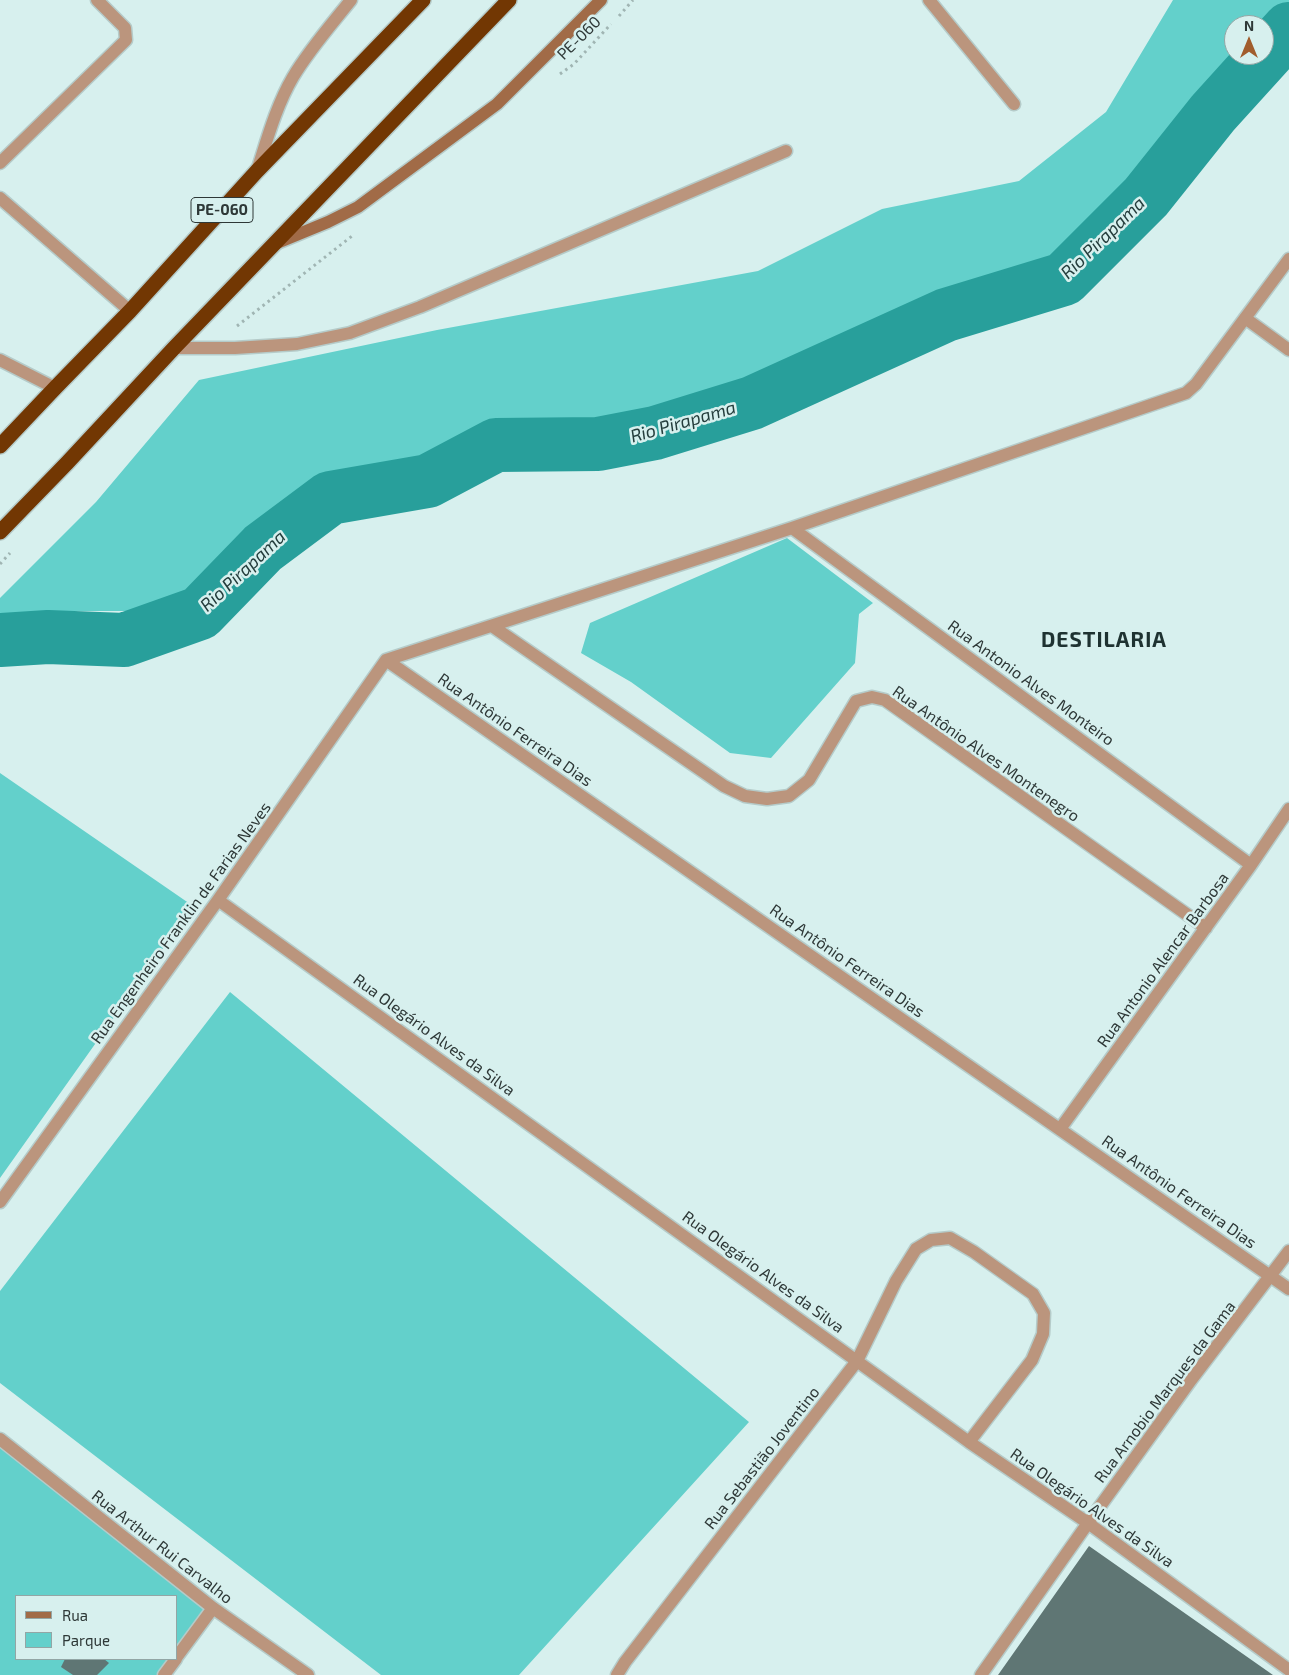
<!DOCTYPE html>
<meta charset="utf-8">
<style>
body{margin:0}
#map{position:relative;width:1289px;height:1675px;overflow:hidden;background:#d7f0ee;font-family:"Exo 2",sans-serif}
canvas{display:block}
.legend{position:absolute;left:15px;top:1595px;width:162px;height:65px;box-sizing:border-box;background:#d7f0ee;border:1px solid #93a6a5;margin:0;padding:6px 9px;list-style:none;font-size:15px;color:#2e3837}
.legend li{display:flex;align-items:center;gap:10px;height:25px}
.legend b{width:25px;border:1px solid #93a6a5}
.north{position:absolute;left:1224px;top:15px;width:50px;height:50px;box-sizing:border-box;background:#d7f0ee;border:1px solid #93a6a5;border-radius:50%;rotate:0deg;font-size:14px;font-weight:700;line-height:20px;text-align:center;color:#2e3837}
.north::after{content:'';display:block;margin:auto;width:18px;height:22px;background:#a15d2d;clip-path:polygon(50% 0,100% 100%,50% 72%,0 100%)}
</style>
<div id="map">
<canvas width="1289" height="1675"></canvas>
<ul class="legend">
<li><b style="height:6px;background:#a16b47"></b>Rua</li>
<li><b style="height:14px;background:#63d0cb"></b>Parque</li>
</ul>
<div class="north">N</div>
</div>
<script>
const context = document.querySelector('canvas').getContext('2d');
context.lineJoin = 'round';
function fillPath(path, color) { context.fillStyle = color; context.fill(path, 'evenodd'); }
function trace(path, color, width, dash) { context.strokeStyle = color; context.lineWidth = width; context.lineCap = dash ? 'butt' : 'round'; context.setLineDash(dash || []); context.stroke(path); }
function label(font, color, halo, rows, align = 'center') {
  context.font = font + ' "Exo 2",sans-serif'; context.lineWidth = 5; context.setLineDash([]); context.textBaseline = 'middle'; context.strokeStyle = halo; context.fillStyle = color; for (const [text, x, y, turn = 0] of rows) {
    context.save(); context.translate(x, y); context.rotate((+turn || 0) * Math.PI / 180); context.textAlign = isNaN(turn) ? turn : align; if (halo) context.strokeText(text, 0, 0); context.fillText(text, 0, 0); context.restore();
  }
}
fillPath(new Path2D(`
 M 1173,0 L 1289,0 L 1289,2 L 1273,14 L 1264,25 L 1234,25 L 1234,55 L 1239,55 L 1161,149 L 1065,253 L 882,324 L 702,404 L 572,430 L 494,426 L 429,456 L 345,474 L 297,490 L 249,542 L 221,563 L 179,605 L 137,611 L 77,611 L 18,625 L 0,617 L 0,598 L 96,502 L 199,380 L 437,330 L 758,271 L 882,209 L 1019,181 L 1106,112 Z
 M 787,538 L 873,603 L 859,614 L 855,663 L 771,758 L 730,753 L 631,682 L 581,653 L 590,623 Z
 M 0,773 L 193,906 L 0,1178 Z
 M 230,992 L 749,1422 L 519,1675 L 381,1675 L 0,1383 L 0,1291 Z
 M 0,1440 L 212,1609 L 176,1657 L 176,1596 L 16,1596 L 16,1659 L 175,1659 L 163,1675 L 0,1675 Z`), '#63d0cb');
trace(new Path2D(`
 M 0,640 L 48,637 L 124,640 L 200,613 L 263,548 L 330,498 L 428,481 L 496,445 L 598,444 L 655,433 L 752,403 L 946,315 L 1064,279 L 1146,197 L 1213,113 L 1289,29`), '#289f9b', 54);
fillPath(new Path2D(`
 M 1089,1546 L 1273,1675 L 998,1675 Z
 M 65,1659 L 104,1659 L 109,1663 L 97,1675 L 73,1675 L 61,1667 Z`), '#5f7674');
const lane = new Path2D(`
 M 0,163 L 126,40 L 125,28 L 97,0
 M 0,198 L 130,311
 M 174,348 L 235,348 L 297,344 L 350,333 L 420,307 L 786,151`);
const street = new Path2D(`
 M 929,0 L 1014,104
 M 257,171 C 267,140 276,106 293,77 C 309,50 331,25 351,0
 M 1245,318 L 1289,350
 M 0,360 L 55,388
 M 792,528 L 1251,865
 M 492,626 L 724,786 L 745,796 L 767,799 L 789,796 L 809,780 L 856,701 L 872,697 L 885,700 L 1206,928
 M 386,660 L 1289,1289
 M 386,660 L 792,528 L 1186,393 L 1196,384 L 1289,259
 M 218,900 L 969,1442 L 1088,1523 L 1289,1670
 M 1060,1129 L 1251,865 L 1289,809
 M 0,1202 L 218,900 L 386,660
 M 0,1439 L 213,1608 L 308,1675
 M 176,1658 L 213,1608
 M 164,1675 L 176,1659
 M 617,1675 L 625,1662 L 857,1361 L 896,1281 L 916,1249 L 931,1240 L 950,1238 L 974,1252 L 1033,1294 L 1044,1313 L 1043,1334 L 1032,1360 L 969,1442
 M 981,1675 L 1088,1523 L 1191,1380 L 1289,1251`);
const secondary = new Path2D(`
 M 277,243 L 328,222 L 358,207 L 497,104 L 601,0`);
const highway = new Path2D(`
 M 0,446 L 55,388 L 130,311 L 257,171 L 423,0
 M 0,532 L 67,463 L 174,348 L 509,0`);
trace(lane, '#b5cbc9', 15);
trace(street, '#b5cbc9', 15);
trace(secondary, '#b5cbc9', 15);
trace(highway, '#b5cbc9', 18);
trace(new Path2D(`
 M 619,16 L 633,0
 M 560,74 L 574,64 L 611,24
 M 237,326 L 352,236
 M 0,564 L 10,553`), '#a0b5b3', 3, [2.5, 4]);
trace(lane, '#bb957d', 12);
trace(street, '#bb957d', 12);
trace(secondary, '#a16b47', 12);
trace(highway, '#723703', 15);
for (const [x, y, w] of [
 [222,210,62]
]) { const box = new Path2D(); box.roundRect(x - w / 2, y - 12.5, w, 25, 4); context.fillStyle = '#d7f0ee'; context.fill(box); trace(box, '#2e3837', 1); }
label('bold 15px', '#2e3837', null, [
 ["PE-060",222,210]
]);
label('16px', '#2e3837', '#d7f0ee', [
 ["PE-060",579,38,-45],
 ["Rua Antonio Alves Monteiro",1031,683,36],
 ["Rua Antônio Ferreira Dias",515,730,35],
 ["Rua Antônio Alves Montenegro",986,754,35],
 ["Rua Engenheiro Franklin de Farias Neves",181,923,-54],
 ["Rua Antonio Alencar Barbosa",1163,960,-54],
 ["Rua Antônio Ferreira Dias",847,961,35],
 ["Rua Olegário Alves da Silva",434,1035,36],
 ["Rua Antônio Ferreira Dias",1179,1192,35],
 ["Rua Olegário Alves da Silva",763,1272,36],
 ["Rua Arnobio Marques da Gama",1165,1392,-53],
 ["Rua Sebastião Joventino",762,1458,-52],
 ["Rua Olegário Alves da Silva",1092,1508,35],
 ["Rua Arthur Rui Carvalho",162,1547,38]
]);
label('italic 18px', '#243d3c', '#d7f0ee', [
 ["Rio Pirapama",1103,238,-44],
 ["Rio Pirapama",683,422,-16],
 ["Rio Pirapama",243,571,-43]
]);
context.letterSpacing = '1px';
label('bold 21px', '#1e3231', '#d7f0ee', [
 ["DESTILARIA",1104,640]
]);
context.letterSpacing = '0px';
</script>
